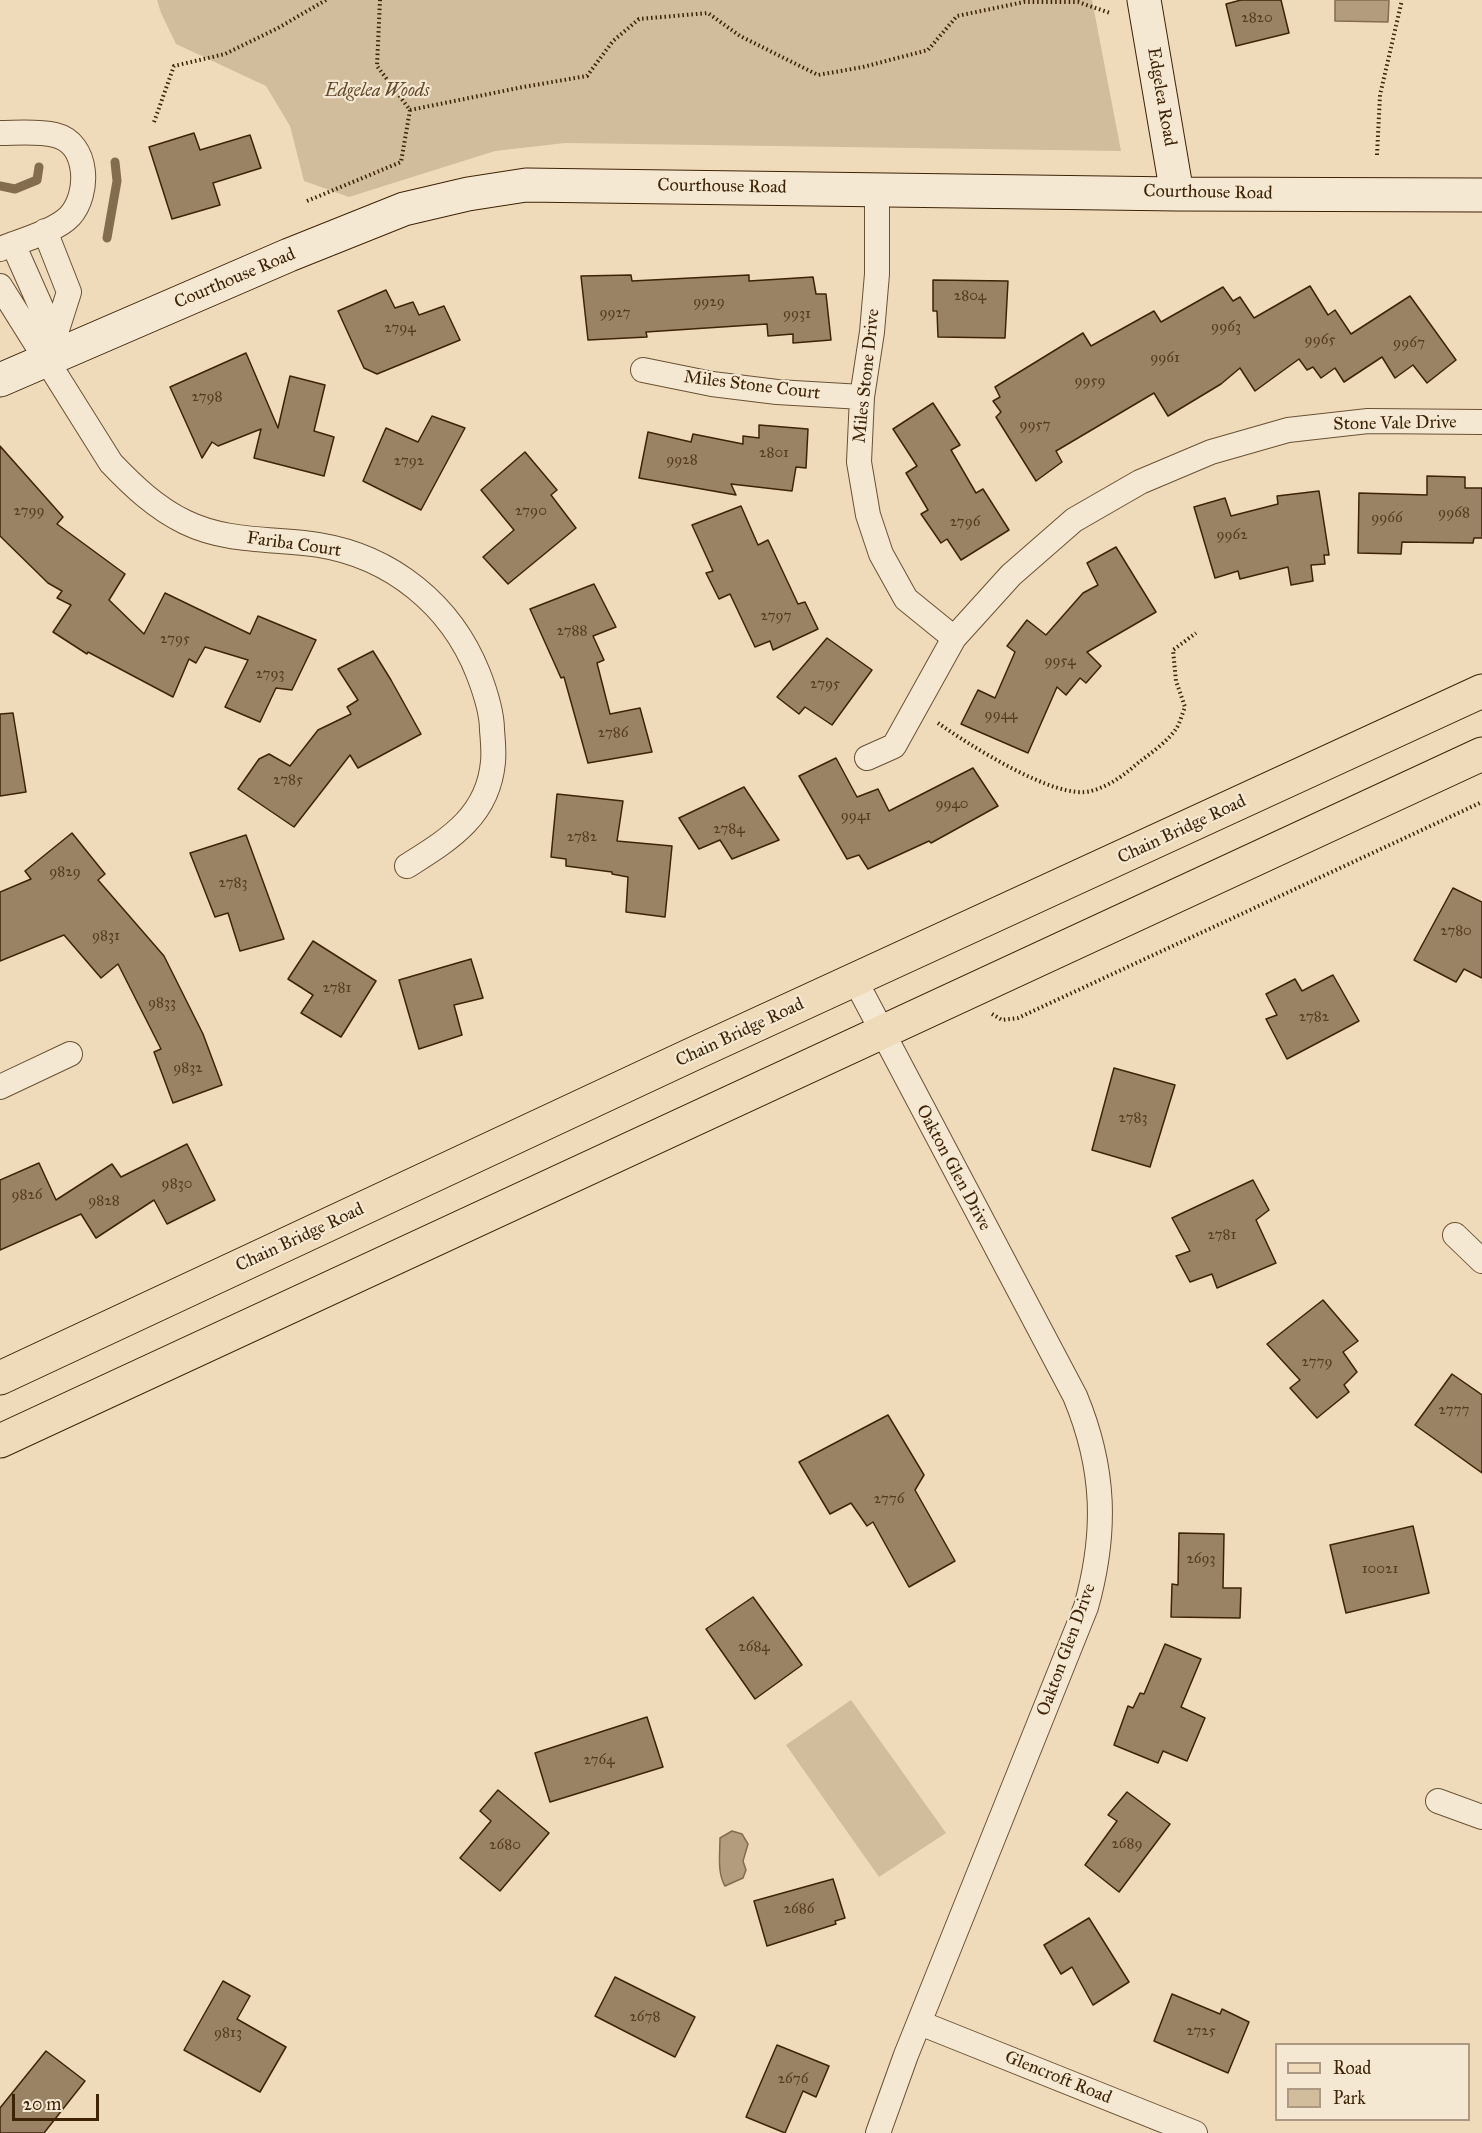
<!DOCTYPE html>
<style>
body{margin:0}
#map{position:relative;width:1482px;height:2133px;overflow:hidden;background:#efdbba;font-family:"IM FELL Great Primer",serif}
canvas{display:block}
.legend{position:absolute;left:1275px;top:2043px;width:195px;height:78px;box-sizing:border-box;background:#f5e8d2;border:2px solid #ac9981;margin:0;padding:8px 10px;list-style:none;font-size:18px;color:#3e2307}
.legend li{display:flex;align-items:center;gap:12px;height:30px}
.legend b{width:30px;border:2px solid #ac9981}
.scale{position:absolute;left:12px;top:2094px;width:87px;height:27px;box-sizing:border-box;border:3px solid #3e2307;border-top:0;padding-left:8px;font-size:18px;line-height:21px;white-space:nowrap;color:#3e2307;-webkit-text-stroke:4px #f5e8d2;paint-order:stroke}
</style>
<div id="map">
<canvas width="1482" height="2133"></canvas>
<ul class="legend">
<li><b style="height:8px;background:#efdbba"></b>Road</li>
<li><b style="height:16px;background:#d1bc9c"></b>Park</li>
</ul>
<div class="scale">20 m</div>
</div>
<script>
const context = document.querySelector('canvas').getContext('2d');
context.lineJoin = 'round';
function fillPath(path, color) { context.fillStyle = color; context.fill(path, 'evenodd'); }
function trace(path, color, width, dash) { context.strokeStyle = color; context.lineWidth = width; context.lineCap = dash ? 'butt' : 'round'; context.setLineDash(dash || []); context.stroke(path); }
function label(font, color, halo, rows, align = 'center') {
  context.font = font + ' "IM FELL Great Primer",serif'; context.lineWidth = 4.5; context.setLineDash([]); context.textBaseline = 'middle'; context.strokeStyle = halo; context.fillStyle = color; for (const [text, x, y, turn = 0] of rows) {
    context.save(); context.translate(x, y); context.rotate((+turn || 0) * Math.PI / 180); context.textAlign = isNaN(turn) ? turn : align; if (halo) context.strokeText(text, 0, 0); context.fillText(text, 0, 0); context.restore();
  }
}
fillPath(new Path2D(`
 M 157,0 L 1092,0 L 1121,151 L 565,143 L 495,151 L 349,197 L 304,181 L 290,126 L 266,86 L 176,44 L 161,13 Z
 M 851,1700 L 946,1833 L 879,1877 L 786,1745 Z`), '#d1bc9c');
const water = new Path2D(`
 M 1335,0 L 1389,0 L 1388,22 L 1335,21 Z
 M 732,1831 L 742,1834 L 748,1844 L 743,1861 L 746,1870 L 743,1878 L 725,1886 C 717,1873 720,1853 720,1838 Z`);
fillPath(water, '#b39c7d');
trace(water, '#846c4e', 1.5);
trace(new Path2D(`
 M 0,186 L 15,189 L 37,180 L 39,167
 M 107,238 L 117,181 L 115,162`), '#846c4e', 9);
const building = new Path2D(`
 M 1241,0 L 1281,0 L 1289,33 L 1236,46 L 1226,4 Z
 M 194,133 L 200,150 L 250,135 L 261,168 L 213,183 L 220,205 L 172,219 L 149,147 Z
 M 631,275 L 632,281 L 749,275 L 749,281 L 813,277 L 816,294 L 826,294 L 831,340 L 793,343 L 793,334 L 768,336 L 767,324 L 646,332 L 647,337 L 588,340 L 581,276 Z
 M 933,280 L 1008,281 L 1005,338 L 938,337 L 937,311 L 933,311 Z
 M 1310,286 L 1328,315 L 1335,310 L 1351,334 L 1410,296 L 1456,360 L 1427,383 L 1413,365 L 1395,378 L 1382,357 L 1344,382 L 1335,368 L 1321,378 L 1313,367 L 1307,370 L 1299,359 L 1255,391 L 1240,368 L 1221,384 L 1168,416 L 1154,393 L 1056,451 L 1062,462 L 1036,481 L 996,417 L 1001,412 L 993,401 L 1000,397 L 995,387 L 1083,333 L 1091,346 L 1154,311 L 1161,322 L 1223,287 L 1233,301 L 1240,297 L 1254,318 Z
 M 386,290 L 395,308 L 413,302 L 419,315 L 444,306 L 460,340 L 377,374 L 364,368 L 338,311 Z
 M 246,353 L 278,428 L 290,376 L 325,385 L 314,431 L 334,437 L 324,476 L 254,458 L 261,429 L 218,446 L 212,442 L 202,458 L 170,387 Z
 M 933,403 L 960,445 L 951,450 L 976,493 L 983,489 L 1009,530 L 961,560 L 947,539 L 941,543 L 921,514 L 928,510 L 906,473 L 917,466 L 893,429 Z
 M 432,416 L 465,428 L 421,510 L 363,481 L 386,428 L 418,442 Z
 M 759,425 L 808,429 L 806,468 L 796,467 L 792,491 L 731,484 L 736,495 L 639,478 L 648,432 L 691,442 L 693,434 L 743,444 L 743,436 L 759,438 Z
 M 0,446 L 63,517 L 57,524 L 125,574 L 109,600 L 144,634 L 165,593 L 250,634 L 258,616 L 316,640 L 292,690 L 276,688 L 260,722 L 225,707 L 248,660 L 205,647 L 196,663 L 189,659 L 173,697 L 88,652 L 87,654 L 53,632 L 71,605 L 57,598 L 62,591 L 48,583 L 0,536 Z
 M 525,452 L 557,490 L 551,495 L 576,528 L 508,584 L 483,557 L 514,530 L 481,490 Z
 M 1427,476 L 1465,477 L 1465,488 L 1482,488 L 1482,538 L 1474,538 L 1473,543 L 1402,542 L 1401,554 L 1358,553 L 1359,493 L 1427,495 Z
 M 1319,491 L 1329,555 L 1324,555 L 1325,564 L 1311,565 L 1313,581 L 1291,585 L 1288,567 L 1240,579 L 1238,571 L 1215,578 L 1194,507 L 1225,498 L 1231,516 L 1278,504 L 1277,496 Z
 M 741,506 L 758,545 L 768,540 L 798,604 L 805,602 L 818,629 L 773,650 L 770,641 L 755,647 L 730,594 L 719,599 L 706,573 L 713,571 L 692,525 Z
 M 1116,547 L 1156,612 L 1087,652 L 1101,666 L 1086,683 L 1080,678 L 1066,695 L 1057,687 L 1028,753 L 961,724 L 978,690 L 995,698 L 1015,652 L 1007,646 L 1027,620 L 1046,635 L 1083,593 L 1098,585 L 1087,563 Z
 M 594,584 L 616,627 L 593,636 L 604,660 L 597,663 L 610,714 L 640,708 L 652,752 L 588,763 L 564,677 L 561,678 L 530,609 Z
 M 827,638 L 872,670 L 832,725 L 805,707 L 799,714 L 777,697 Z
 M 373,651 L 391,680 L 421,734 L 358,768 L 350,755 L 294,827 L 238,789 L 259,759 L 269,754 L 290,766 L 318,730 L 351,714 L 347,707 L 358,700 L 338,669 Z
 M 13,713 L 26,792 L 0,796 L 0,714 Z
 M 836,758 L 857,797 L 878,789 L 889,811 L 973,768 L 998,806 L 931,843 L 929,841 L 868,869 L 859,855 L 847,859 L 799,776 Z
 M 744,787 L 779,840 L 732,859 L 720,840 L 699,849 L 679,818 Z
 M 557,794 L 623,801 L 617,841 L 672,846 L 665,917 L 626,912 L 628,877 L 612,874 L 612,872 L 566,866 L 566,859 L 551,857 Z
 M 72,833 L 105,874 L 98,880 L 164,956 L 203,1034 L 222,1085 L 173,1103 L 154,1052 L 161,1049 L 118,964 L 101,978 L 64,935 L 0,961 L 0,892 L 31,879 L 25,871 Z
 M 246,835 L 284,939 L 240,951 L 228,913 L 215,917 L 190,853 Z
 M 1453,888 L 1482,902 L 1482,978 L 1464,969 L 1456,982 L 1414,960 Z
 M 313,941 L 376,981 L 341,1037 L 301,1013 L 313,995 L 288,979 Z
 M 471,959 L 483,998 L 454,1005 L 462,1035 L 419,1049 L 399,980 Z
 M 1333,975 L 1359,1021 L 1287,1059 L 1266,1019 L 1277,1015 L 1266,994 L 1295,979 L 1302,991 Z
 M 1114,1068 L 1175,1085 L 1150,1167 L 1092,1150 Z
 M 187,1144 L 215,1200 L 167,1224 L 154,1200 L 96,1238 L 81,1214 L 0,1250 L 0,1180 L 39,1163 L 56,1200 L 112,1164 L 121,1177 Z
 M 1253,1180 L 1269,1210 L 1256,1220 L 1276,1263 L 1217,1288 L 1212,1274 L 1190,1282 L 1176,1256 L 1190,1251 L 1172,1218 Z
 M 1323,1300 L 1358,1341 L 1343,1352 L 1357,1372 L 1344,1385 L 1349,1392 L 1317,1418 L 1290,1388 L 1300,1380 L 1267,1344 Z
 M 1452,1374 L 1482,1395 L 1482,1473 L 1415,1425 Z
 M 888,1415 L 924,1475 L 915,1490 L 955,1561 L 909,1587 L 873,1522 L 867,1526 L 851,1503 L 830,1514 L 799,1462 Z
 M 1413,1526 L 1429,1593 L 1346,1613 L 1330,1545 Z
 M 1179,1533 L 1224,1534 L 1223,1588 L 1241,1588 L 1240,1618 L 1171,1617 L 1172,1584 L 1178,1585 Z
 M 753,1597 L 802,1665 L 755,1699 L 706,1629 Z
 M 1165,1644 L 1201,1659 L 1181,1707 L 1205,1718 L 1187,1761 L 1163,1751 L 1158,1763 L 1114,1745 L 1128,1706 L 1133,1708 L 1140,1693 L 1144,1694 Z
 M 647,1717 L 663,1767 L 550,1802 L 535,1753 Z
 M 498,1790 L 549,1833 L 500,1891 L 460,1858 L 491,1821 L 480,1811 Z
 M 1127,1792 L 1170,1824 L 1119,1892 L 1085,1865 L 1117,1821 L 1108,1815 Z
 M 833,1879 L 845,1918 L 835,1921 L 836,1924 L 767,1946 L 754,1901 Z
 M 1089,1918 L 1129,1982 L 1093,2005 L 1072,1967 L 1061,1974 L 1044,1945 Z
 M 615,1977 L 695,2017 L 675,2057 L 595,2016 Z
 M 223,1981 L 250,1996 L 237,2019 L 286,2047 L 260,2092 L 184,2050 Z
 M 1172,1994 L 1220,2014 L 1222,2009 L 1249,2022 L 1228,2073 L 1154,2041 Z
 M 777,2045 L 829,2066 L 816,2097 L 803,2091 L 785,2133 L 746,2117 Z
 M 46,2051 L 85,2081 L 44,2133 L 0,2133 L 0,2108 Z`);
fillPath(building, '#9a8364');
trace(building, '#3e2307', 1.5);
const street = new Path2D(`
 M 0,133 C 17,133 38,131 55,135 C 89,143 90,194 70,216 C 56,231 20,241 0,249
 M 877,190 L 877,274 L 872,332 L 862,397 L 859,462 L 868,515 L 881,554 L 906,599 L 954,638
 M 45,231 L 69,292 L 47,361
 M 13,244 L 41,307 L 46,352
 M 0,286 L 111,463 C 133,486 156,508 185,522 C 228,543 274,538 319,545 C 392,557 451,605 478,673 C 485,691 492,711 492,730 C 493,741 494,752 493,762 C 488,817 448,840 407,866
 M 643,370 L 712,384 L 777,392 L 862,397
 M 867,758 L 894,746 L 954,638 L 1011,575 L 1074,520 L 1140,482 L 1211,452 L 1288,430 L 1368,421 L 1482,422
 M 855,980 L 1075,1396 C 1105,1468 1107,1532 1086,1607 L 906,2055 L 878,2133
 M 0,1087 L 70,1054
 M 1455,1235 L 1482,1261
 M 1438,1801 L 1482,1817
 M 920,2023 L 1195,2133`);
const secondary = new Path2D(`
 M 1144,0 L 1177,194
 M 0,380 L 289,255 L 404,209 L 468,194 L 526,185 L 1177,194 L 1482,195`);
const primary = new Path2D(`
 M 0,1378 L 693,1054 L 1482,691
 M 0,1441 L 1482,754`);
trace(street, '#6a5134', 26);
trace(secondary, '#3e2307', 35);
trace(primary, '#3e2307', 35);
trace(new Path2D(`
 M 410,110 L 523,87 L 587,76 L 613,41 L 639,19 L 708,13 L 740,36 L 818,75 L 863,67 L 928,50 L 957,16 L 1024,2 L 1078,2 L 1110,13
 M 154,122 L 174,66 L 225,54 L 278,28 L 326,0
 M 1377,155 L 1380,95 L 1402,0
 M 307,201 L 401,162 L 410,110 L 377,66 L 380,0
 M 938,723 C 968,744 1056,801 1091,791 C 1110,786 1124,775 1138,763 C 1151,753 1167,742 1176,729 C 1180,723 1182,714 1185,707 L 1176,681 L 1173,650 L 1196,633
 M 992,1014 L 1002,1020 L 1018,1018 L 1482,802`), '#3e2307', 4, [1.5, 3]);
trace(street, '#f5e8d2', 24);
trace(secondary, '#f5e8d2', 33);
trace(primary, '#efdbba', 33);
label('15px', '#553b1e', null, [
 ["2820",1257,18],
 ["2804",970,296],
 ["9929",709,302],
 ["9927",615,313],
 ["9931",797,314],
 ["9963",1226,327],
 ["2794",400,328],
 ["9965",1320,340],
 ["9967",1409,343],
 ["9961",1165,358],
 ["9959",1090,381],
 ["2798",207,397],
 ["9957",1035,425],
 ["2801",774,453],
 ["9928",682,460],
 ["2792",409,461],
 ["2799",29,511],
 ["2790",531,511],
 ["9968",1454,513],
 ["9966",1387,518],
 ["2796",965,522],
 ["9962",1232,535],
 ["2797",776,616],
 ["2788",572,631],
 ["2795",175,639],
 ["9954",1060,661],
 ["2793",270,674],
 ["2795",825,684],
 ["9944",1001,715],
 ["2786",613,733],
 ["2785",288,780],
 ["9940",952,804],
 ["9941",856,816],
 ["2784",729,829],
 ["2782",582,837],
 ["9829",65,872],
 ["2783",233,883],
 ["2780",1456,931],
 ["9831",106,936],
 ["2781",337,988],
 ["9833",162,1003],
 ["2782",1314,1017],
 ["9832",188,1068],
 ["2783",1133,1118],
 ["9830",177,1184],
 ["9826",27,1195],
 ["9828",104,1201],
 ["2781",1222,1235],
 ["2779",1317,1362],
 ["2777",1454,1410],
 ["2776",889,1499],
 ["2693",1201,1559],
 ["10021",1380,1569],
 ["2684",754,1647],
 ["2764",599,1760],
 ["2689",1127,1844],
 ["2680",505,1845],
 ["2686",799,1909],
 ["2678",645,2017],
 ["2725",1201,2031],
 ["9813",228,2033],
 ["2676",793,2079]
]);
label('italic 18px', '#63492c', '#f5e8d2', [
 ["Edgelea Woods",377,92]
]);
label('18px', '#3e2307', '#f5e8d2', [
 ["Edgelea Road",1161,97,80],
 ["Courthouse Road",722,187,1],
 ["Courthouse Road",1208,193,1],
 ["Courthouse Road",235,279,-23],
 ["Miles Stone Drive",867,376,-84],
 ["Miles Stone Court",752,386,7],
 ["Stone Vale Drive",1395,424,-1],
 ["Fariba Court",294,545,8],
 ["Chain Bridge Road",1182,830,-25],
 ["Chain Bridge Road",740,1033,-25],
 ["Oakton Glen Drive",953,1168,62],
 ["Chain Bridge Road",300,1238,-25],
 ["Oakton Glen Drive",1067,1650,-70],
 ["Glencroft Road",1058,2078,22]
]);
</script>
